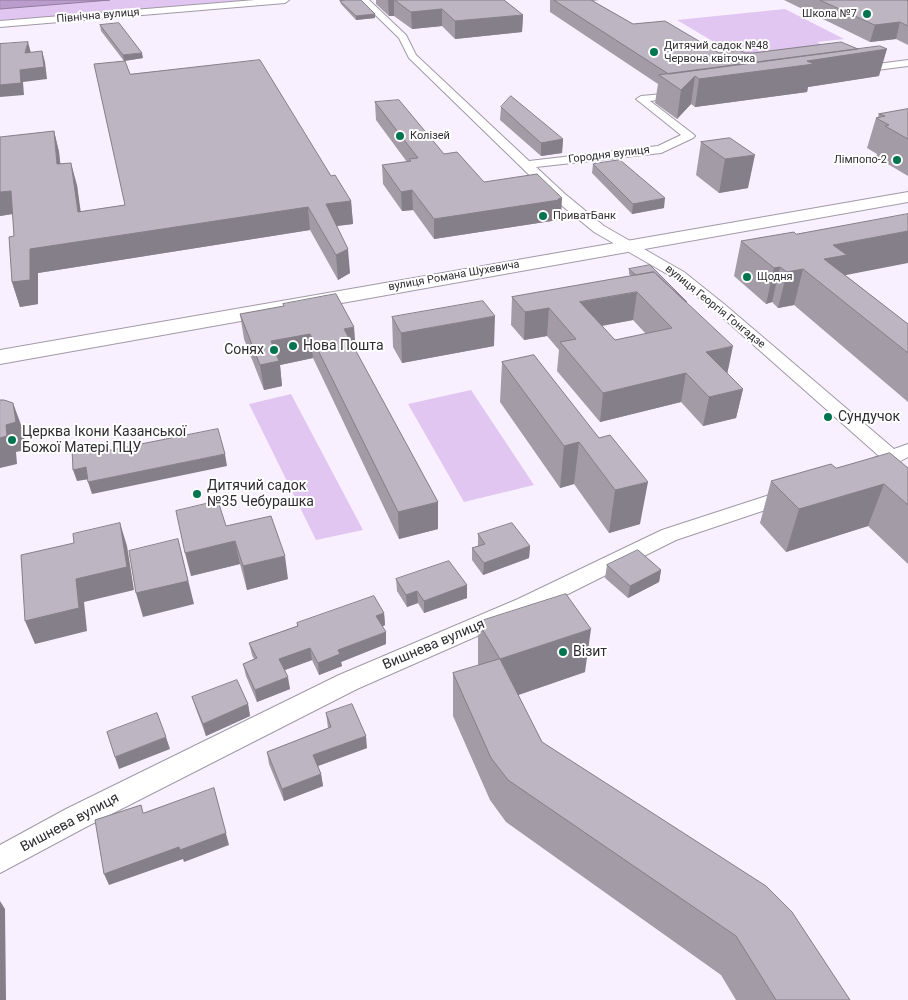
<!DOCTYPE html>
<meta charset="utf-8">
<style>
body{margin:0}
canvas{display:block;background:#f8f0fe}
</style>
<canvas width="908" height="1000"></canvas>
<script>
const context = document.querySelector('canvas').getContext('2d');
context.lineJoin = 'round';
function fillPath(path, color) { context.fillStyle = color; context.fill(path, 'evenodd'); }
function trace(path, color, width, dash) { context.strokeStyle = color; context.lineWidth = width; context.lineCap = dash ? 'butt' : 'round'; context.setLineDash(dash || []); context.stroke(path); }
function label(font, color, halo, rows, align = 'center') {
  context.font = font + ' Roboto,sans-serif'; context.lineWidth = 4; context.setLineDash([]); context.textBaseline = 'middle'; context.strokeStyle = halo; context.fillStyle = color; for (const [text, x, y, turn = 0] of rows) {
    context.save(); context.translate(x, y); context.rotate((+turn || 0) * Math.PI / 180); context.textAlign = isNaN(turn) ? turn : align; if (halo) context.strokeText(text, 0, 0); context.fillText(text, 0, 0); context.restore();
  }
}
fillPath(new Path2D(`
 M 110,0 L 270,0 L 0,22 L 0,9 Z
 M 785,9 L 844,39 L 817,42 L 828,48 L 741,58 L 677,20 Z
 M 471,390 L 534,485 L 464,502 L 408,404 Z
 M 291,394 L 363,530 L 316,540 L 249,404 Z`), '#e0c6f1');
const water = new Path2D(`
 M 0,0 L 110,0 L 0,9 Z`);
fillPath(water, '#ba9dcc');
trace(water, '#907b9e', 1);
const street = new Path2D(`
 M 255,0 L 289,0 L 285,3 L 0,27 L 0,21 Z
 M 360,0 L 369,0 L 406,35 L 416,55 L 529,161 L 658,146 L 681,135 L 636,99 L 641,96 L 686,92 L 687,94 L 686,96 L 650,101 L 693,134 L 695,136 L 693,138 L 661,153 L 536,167 L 565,194 L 604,226 L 684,272 L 724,304 L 894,449 L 908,444 L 908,457 C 894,464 877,476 862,472 L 859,468 L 862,464 L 879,456 L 714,310 L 674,278 L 594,232 L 555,200 L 409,58 L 399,38 Z
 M 908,60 L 908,66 L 854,73 L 849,70 L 854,67 Z
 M 791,488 L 798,489 L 801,494 L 798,499 L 676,540 L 534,611 L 357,689 L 86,827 L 0,873 L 0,845 L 66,809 L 339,675 L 518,599 L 662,530 Z`);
const secondary = new Path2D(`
 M 908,192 L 908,202 L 0,364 L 0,350 Z`);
trace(street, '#a199a6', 2);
trace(secondary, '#a199a6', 2);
fillPath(street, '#fff');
fillPath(secondary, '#fff');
fillPath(new Path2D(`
 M 376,0 L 504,0 L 523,15 L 522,32 L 455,39 L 442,26 L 412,29 L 394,16 L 389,16 L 376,4 Z
 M 550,0 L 599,0 L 593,1 L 633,24 L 719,53 L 745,53 L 879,76 L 808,87 L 807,92 L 695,107 L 691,104 L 677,119 L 655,103 L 658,84 L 550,12 Z
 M 784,0 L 908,0 L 908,45 L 896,39 L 870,42 Z
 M 340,1 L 375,18 L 356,20 L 341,4 Z
 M 100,25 L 143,58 L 124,61 L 101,31 Z
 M 130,74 L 331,176 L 351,201 L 353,224 L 337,226 L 350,273 L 338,280 L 310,230 L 38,273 L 38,304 L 20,307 L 12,282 L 14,236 L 13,214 L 0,216 L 54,131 L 59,152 L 60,164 L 77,185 L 80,212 L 125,205 Z
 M 375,102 L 444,154 L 484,182 L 561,218 L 558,218 L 558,220 L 434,239 L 413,210 L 402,211 L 383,184 L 382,165 L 407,162 L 376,120 Z
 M 501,107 L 563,139 L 562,153 L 541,156 L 500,120 Z
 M 908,109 L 908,176 L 876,157 L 877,154 L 867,148 L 876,118 L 878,117 L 879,114 Z
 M 730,138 L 748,188 L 719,193 L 696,175 L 701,142 Z
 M 593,164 L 664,208 L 632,214 L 592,173 Z
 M 741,241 L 845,275 L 908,324 L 908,402 L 794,305 L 778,308 L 772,302 L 766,304 L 734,276 Z
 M 629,269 L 686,302 L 727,373 L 743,389 L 736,418 L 703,426 L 681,402 L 600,422 L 557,371 L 559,350 L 547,336 L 524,340 L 511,325 L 512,297 L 631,276 L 629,274 ZM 633,320 L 646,334 L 615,340 L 602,326 Z
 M 283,304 L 356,352 L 438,502 L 438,529 L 399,539 L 313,358 L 280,365 L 282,386 L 264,390 L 244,339 L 240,314 L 284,307 Z
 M 392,317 L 494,346 L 402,363 L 393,347 Z
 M 534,355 L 640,524 L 609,533 L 574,484 L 560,488 L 500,402 L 502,362 Z
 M 836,468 L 908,468 L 908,564 L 868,526 L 786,552 L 760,523 L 771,481 Z
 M 226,526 L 288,579 L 247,590 L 240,564 L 191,576 Z
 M 478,534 L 530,546 L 529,558 L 483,575 L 472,560 L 472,548 L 478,546 Z
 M 607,565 L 661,570 L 659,582 L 628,598 L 605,578 Z
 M 396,579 L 467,585 L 467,598 L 424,613 L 418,603 L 407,607 L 397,591 Z
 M 384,613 L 385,625 L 382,627 L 386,644 L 341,662 L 342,666 L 319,675 L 312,660 L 285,670 L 290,689 L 257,702 L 246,676 L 243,664 L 254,659 L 252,655 L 249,643 L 297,626 L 297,623 Z
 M 478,622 L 585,672 L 518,695 L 542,742 L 850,1000 L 736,1000 L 721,975 L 506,822 L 490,800 L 453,716 L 453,673 L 478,666 Z
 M 192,697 L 248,704 L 250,716 L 206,736 L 196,709 Z
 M 326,713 L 367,748 L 318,766 L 321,774 L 323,786 L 284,801 L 269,764 L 267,752 L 328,728 Z`), '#a39ca7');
fillPath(new Path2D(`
 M 388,0 L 394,0 L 394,16 L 389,16 Z
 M 442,9 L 442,26 L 412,29 L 411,12 Z
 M 375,14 L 375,18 L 356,20 L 356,16 Z
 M 523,15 L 522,32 L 455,39 L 455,21 Z
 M 900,22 L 896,39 L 870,42 L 875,25 Z
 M 28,42 L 31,53 L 25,53 Z
 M 887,49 L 879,76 L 808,87 L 807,92 L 695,107 L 699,79 L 695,76 L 691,104 L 677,119 L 681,90 L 671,75 Z
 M 42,51 L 45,62 L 47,79 L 23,82 L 24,95 L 0,97 L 0,85 L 20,70 Z
 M 142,53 L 143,58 L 124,61 L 123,55 Z
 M 54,131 L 59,152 L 63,186 L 57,164 Z
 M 563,139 L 562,153 L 541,156 L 541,143 Z
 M 755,155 L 748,188 L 719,193 L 725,159 Z
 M 71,163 L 77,185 L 84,235 L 78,212 Z
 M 412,190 L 413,210 L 402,211 L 401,192 Z
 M 11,191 L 18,213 L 0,216 L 0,192 Z
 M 562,198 L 561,218 L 558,218 L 558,220 L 434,239 L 434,219 Z
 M 665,198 L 664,208 L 632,214 L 633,204 Z
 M 351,201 L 353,224 L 328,227 L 326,204 Z
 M 308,207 L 310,230 L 38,273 L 38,304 L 20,307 L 12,282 L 30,249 Z
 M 908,231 L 908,263 L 841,276 L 824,259 L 833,245 Z
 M 348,249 L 350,273 L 338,280 L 336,255 Z
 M 780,267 L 772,302 L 766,304 L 774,268 Z
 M 803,269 L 794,305 L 778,308 L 787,272 Z
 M 637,292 L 633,320 L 577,330 L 580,302 Z
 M 549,308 L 547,336 L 524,340 L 525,312 Z
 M 495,316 L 494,346 L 402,363 L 401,333 Z
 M 354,327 L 356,352 L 344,329 Z
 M 310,334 L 313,358 L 280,365 L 282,386 L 264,390 L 260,365 L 271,341 Z
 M 733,346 L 727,375 L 706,352 Z
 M 686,373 L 681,402 L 600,422 L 603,393 Z
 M 743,389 L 736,418 L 703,426 L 709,397 Z
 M 13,403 L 23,430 L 26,450 L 16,452 L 17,464 L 0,468 L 0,438 Z
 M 579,442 L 574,484 L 560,488 L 564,446 Z
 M 225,454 L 227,466 L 92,494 L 88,482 Z
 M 86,467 L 90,479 L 77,481 L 73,470 Z
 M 648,482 L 640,524 L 609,533 L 615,490 Z
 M 884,484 L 868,526 L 786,552 L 799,509 Z
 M 438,502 L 438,529 L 399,539 L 398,512 Z
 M 120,523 L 127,546 L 134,590 L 84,602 L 87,631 L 35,644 L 25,621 L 76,579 Z
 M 178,539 L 194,604 L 143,617 L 136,593 Z
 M 235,541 L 240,564 L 191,576 L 185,553 Z
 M 530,546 L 529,558 L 483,575 L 484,563 Z
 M 285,556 L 288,579 L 247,590 L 243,566 Z
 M 661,570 L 659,582 L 628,598 L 630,586 Z
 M 467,585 L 467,598 L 424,613 L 424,601 Z
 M 417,591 L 418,603 L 407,607 L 406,595 Z
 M 384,613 L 385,625 L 377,629 L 376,616 Z
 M 591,629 L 585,672 L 498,702 L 500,659 Z
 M 386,632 L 386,644 L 341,662 L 342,666 L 319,675 L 318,663 L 338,650 Z
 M 310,648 L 312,660 L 282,671 L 279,659 Z
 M 288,677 L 290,689 L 257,702 L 255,690 Z
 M 248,704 L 250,716 L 206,736 L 203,724 Z
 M 366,736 L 367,748 L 315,767 L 313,755 Z
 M 166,737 L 170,749 L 119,769 L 115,757 Z
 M 321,774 L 323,786 L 284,801 L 282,789 Z
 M 214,788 L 229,845 L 184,862 L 183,859 L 109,885 L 104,874 Z
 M 0,901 L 5,909 L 6,1000 L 0,1000 Z`), '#847f88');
const building = new Path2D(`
 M 347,0 L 361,0 L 375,14 L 356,16 L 340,1 Z
 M 395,0 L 504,0 L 523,15 L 455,21 L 442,9 L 411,12 Z
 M 554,0 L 591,0 L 633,24 L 665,21 L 719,53 L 739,50 L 745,53 L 753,53 L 841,42 L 858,49 L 669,74 Z
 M 820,0 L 906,0 L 908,1 L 908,26 L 900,22 L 875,25 Z
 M 119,23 L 142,53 L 123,55 L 100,25 Z
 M 28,42 L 25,53 L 42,51 L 44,67 L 20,70 L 21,83 L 0,85 L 0,44 Z
 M 880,46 L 887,49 L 807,61 L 814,64 L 699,79 L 695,76 L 681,90 L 659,75 Z
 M 260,60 L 331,176 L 335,175 L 351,201 L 326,204 L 348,249 L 336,255 L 308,207 L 30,249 L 30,280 L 12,282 L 9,237 L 14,236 L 11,191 L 0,192 L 0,137 L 54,131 L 57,164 L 71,163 L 78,212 L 125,205 L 94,64 L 125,61 L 130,74 Z
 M 511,96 L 563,139 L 541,143 L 501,107 Z
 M 399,100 L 444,154 L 457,152 L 484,182 L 537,174 L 562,198 L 558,199 L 559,200 L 434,219 L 412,190 L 401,192 L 382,165 L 411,161 L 409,159 L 418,158 L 375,102 Z
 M 908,109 L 908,139 L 885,126 L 889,125 L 876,118 L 885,116 L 879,114 Z
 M 730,138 L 755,155 L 725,159 L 701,142 Z
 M 620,160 L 665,198 L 633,204 L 593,164 Z
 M 908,214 L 908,231 L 833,245 L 847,255 L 824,259 L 908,324 L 908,353 L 803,269 L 787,272 L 780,267 L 774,268 L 741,241 L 794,232 L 796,234 Z
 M 650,265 L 687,302 L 686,302 L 654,272 L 636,275 L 629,269 Z
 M 654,272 L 733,346 L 706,352 L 743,389 L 709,397 L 686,373 L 603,393 L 560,342 L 576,339 L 549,308 L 525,312 L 512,297 ZM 637,292 L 672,328 L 615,340 L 580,302 Z
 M 336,294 L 354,327 L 344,329 L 438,502 L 398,512 L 310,334 L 271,341 L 279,361 L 260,365 L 240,314 L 284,306 L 283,304 Z
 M 483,301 L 495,316 L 401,333 L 392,317 Z
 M 534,355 L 599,438 L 610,435 L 648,482 L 615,490 L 579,442 L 564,446 L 502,362 Z
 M 0,400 L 4,400 L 13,403 L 16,422 L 6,425 L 7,436 L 0,438 Z
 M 218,429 L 225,454 L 88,482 L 86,467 L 73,470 L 72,449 L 93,445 L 94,453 Z
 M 890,453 L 908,468 L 908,505 L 884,484 L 799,509 L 771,481 L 831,464 L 836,468 Z
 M 218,501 L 226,526 L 271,516 L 285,556 L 243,566 L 235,541 L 185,553 L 176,511 Z
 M 120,523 L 127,567 L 76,579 L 79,608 L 25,621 L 21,555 L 74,543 L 73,534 Z
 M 512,523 L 530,546 L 484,563 L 472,548 L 485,544 L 478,534 Z
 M 178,539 L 188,581 L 136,593 L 129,551 Z
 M 638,550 L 661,570 L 630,586 L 607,565 Z
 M 449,561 L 467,585 L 424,601 L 417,591 L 406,595 L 396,579 Z
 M 566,594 L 591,629 L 500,659 L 478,622 Z
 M 374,596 L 384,613 L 376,616 L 386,632 L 338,650 L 340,654 L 318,663 L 310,648 L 279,659 L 288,677 L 255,690 L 243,664 L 257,658 L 249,643 L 298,626 L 297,623 Z
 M 500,659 L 542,742 L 766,886 L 792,912 L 850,1000 L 776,1000 L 736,936 L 508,780 L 491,758 L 453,673 Z
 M 237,680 L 248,704 L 203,724 L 192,697 Z
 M 352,704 L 366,736 L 313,755 L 321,774 L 282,789 L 267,752 L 331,727 L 326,713 Z
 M 157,713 L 166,737 L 115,757 L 107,732 Z
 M 214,788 L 226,833 L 180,850 L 179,847 L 104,874 L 95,820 L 141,805 L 143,813 Z`);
fillPath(building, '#bdb5c2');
trace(building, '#847f88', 1);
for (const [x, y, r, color] of [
 [867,14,5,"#00754f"],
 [654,52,5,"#00754f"],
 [400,136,5,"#00754f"],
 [897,160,5,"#00754f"],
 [543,216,5,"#00754f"],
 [747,277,5,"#00754f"],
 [293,346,5,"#00754f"],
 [274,350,5,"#00754f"],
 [828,417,5,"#00754f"],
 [12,440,5,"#00754f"],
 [197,494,5,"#00754f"],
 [563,652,5,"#00754f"]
]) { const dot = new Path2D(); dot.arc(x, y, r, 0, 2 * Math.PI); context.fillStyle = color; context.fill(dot); trace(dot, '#fff', 2); }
label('11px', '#2f2c31', '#fff', [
 ["Школа №7",857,14,"right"],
 ["Дитячий садок №48",664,46],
 ["Червона квіточка",664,59],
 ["Колізей",410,136],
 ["Лімпопо-2",887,160,"right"],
 ["ПриватБанк",553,216],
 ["Щодня",757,277]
], 'left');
label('11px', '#2f2c31', '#fff', [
 ["Північна вулиця",98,16,-5],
 ["Городня вулиця",609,155,-7],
 ["вулиця Романа Шухевича",454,276,-10],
 ["вулиця Георгія Гонгадзе",715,307,39]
]);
label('14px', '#2f2c31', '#fff', [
 ["Нова Пошта",303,346],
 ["Сонях",264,350,"right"],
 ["Сундучок",838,417],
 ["Церква Ікони Казанської",22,432],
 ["Божої Матері ПЦУ",22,448],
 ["Дитячий садок",207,486],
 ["№35 Чебурашка",207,502],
 ["Візит",573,652]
], 'left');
label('14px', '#2f2c31', '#fff', [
 ["Вишнева вулиця",434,645,-23],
 ["Вишнева вулиця",70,823,-28]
]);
</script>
